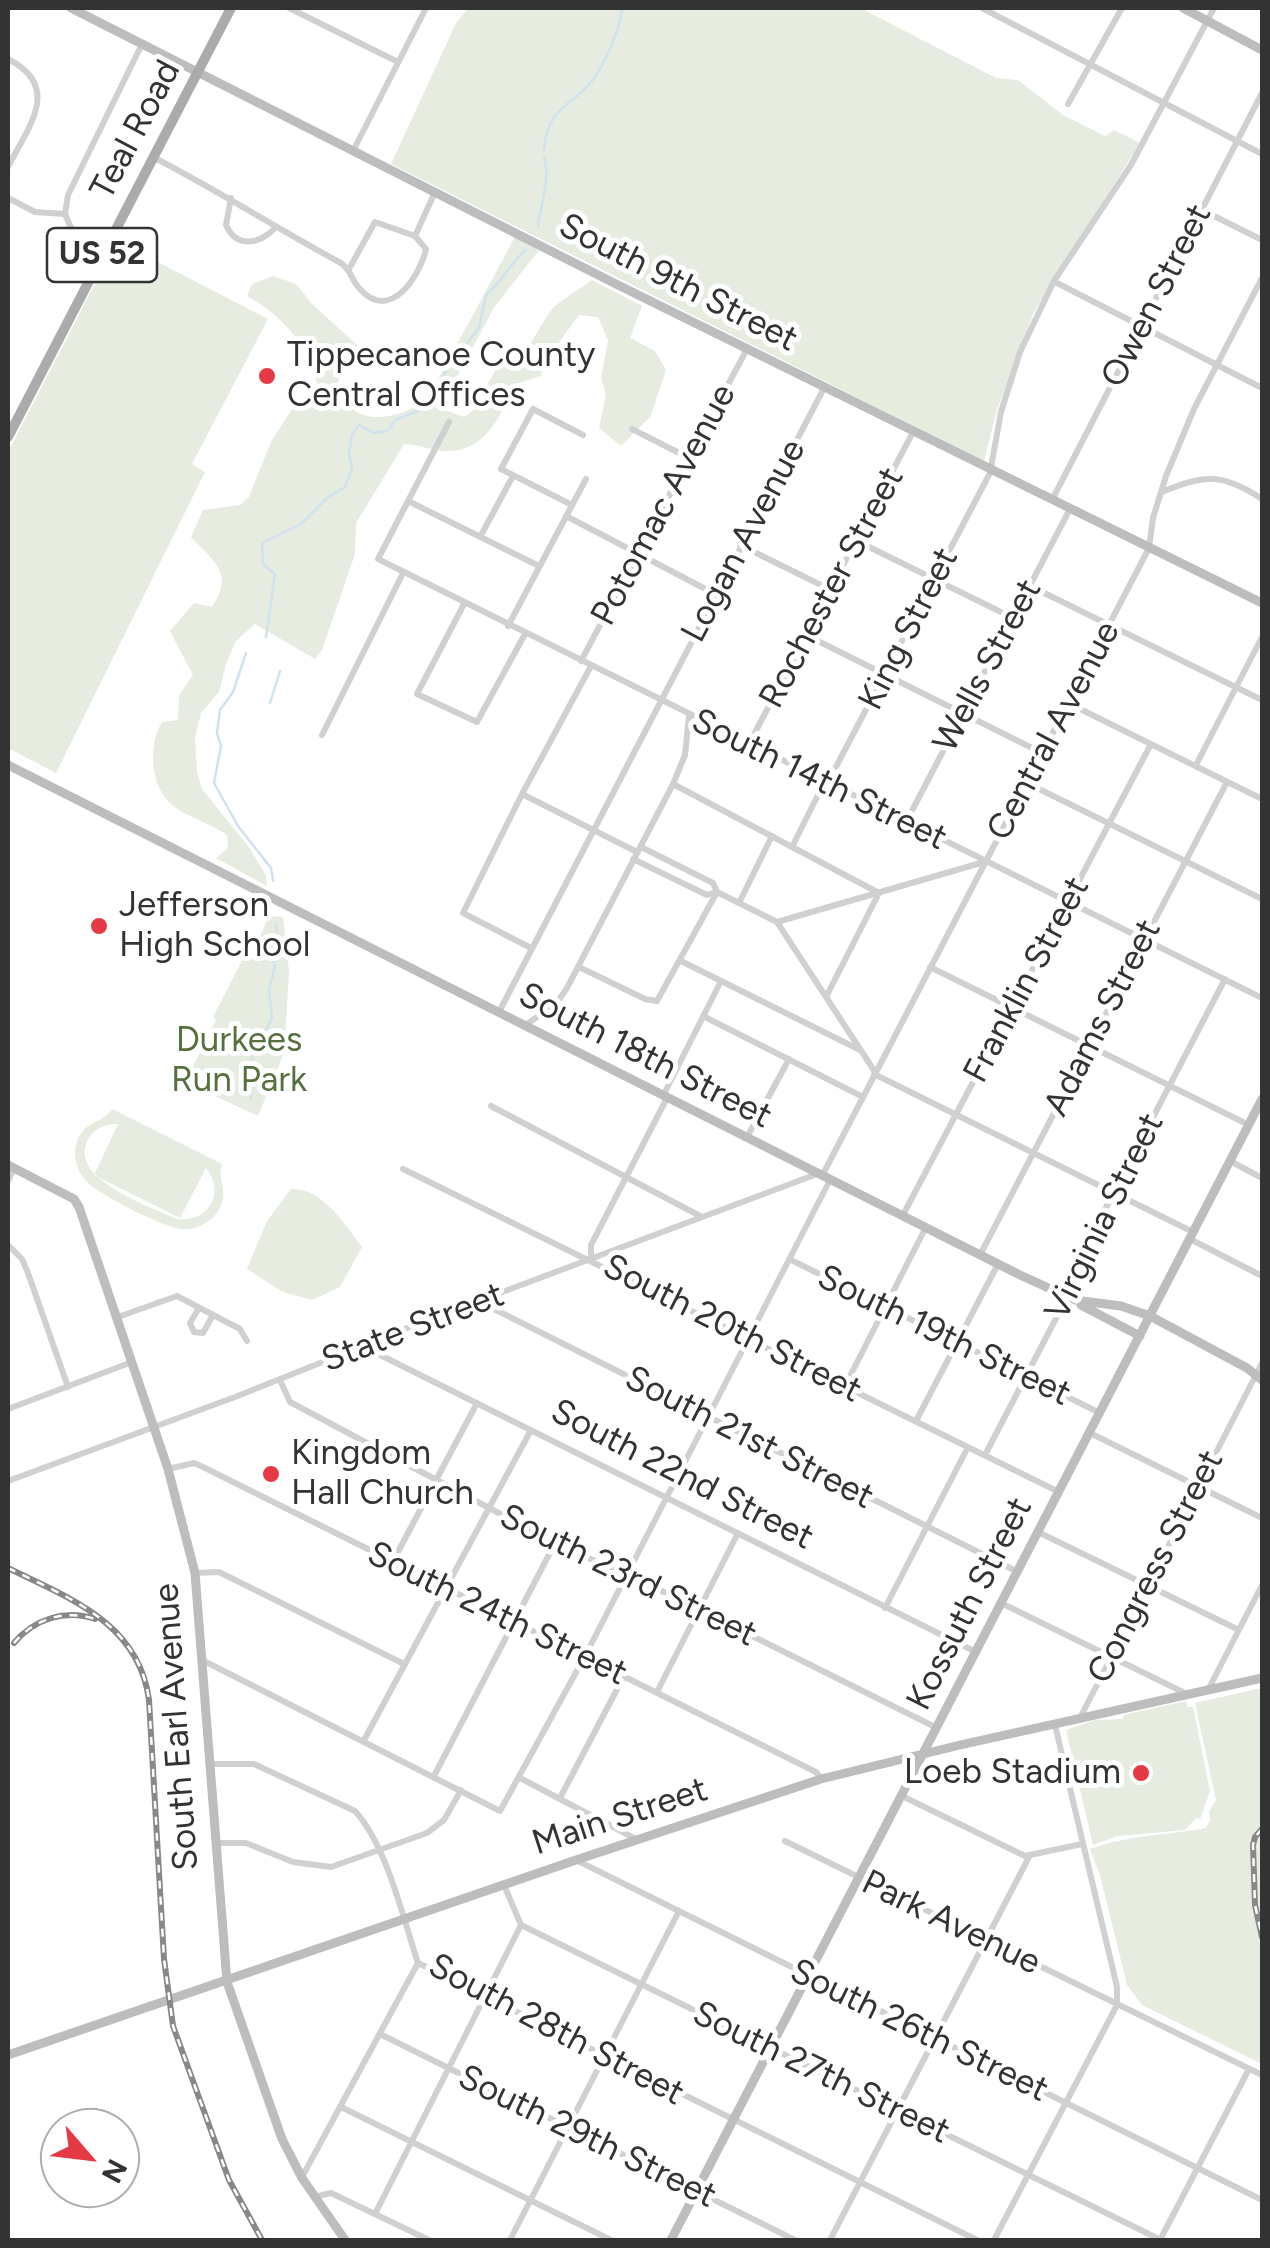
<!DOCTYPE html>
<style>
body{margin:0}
#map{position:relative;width:1270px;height:2248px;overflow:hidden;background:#fff;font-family:Figtree,sans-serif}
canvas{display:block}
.frame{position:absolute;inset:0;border:10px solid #333;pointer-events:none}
.north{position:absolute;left:40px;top:2108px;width:100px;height:100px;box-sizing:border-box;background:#fff;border:2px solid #adadad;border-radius:50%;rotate:118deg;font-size:28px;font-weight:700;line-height:40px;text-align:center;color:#333}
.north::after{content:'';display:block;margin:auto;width:35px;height:45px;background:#e63946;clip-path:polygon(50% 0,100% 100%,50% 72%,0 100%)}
</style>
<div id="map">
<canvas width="1270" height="2248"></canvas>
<div class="frame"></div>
<div class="north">N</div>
</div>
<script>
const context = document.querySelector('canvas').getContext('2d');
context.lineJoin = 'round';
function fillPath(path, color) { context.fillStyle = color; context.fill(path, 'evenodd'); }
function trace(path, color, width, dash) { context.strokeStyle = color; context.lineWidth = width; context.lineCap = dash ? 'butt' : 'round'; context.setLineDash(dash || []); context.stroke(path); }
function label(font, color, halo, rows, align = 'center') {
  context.font = font + ' Figtree,sans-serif'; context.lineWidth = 10; context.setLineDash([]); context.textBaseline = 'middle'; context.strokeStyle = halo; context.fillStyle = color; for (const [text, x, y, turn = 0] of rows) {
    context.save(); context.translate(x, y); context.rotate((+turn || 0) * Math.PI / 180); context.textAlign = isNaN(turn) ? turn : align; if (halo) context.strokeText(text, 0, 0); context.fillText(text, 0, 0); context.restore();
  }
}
fillPath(new Path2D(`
 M 468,8 L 860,8 L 996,78 L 1018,80 L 1063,115 L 1105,136 L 1114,130 L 1140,143 L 1033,314 L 997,410 L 984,461 L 391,164 L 456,23 Z
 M 515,237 L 540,249 L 495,306 L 440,408 L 464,417 L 482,404 L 487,385 L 499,364 C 533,353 534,332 553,308 C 557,303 583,287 592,280 L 642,306 L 630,338 L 655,351 L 666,370 L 650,417 L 621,446 L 599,428 L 606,395 L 601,378 L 608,340 L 598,317 L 579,315 L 545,361 L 541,376 L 516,384 C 500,415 486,453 444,451 C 430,450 417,444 404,444 L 356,523 L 355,554 L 322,650 L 315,659 L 255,624 L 236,641 L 226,664 L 219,692 L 201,713 L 195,737 L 197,772 L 202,789 L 248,846 L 266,875 L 267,886 L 216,858 L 228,848 L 227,835 C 212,824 181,814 171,804 C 150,785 148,745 162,722 L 178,720 L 179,695 L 193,675 L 170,631 L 194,603 L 212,607 C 235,573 214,562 191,537 L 203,510 L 240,505 L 249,497 L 271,442 L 297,401 L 313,393 L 318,385 L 313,373 L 314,359 C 291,332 280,314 247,296 L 252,284 L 273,276 L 296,284 L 312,304 L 357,345 L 336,386 C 352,429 395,421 427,400 Z
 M 117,241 L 268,319 L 192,464 L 205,472 L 56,773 L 8,748 L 8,452 Z
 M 269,916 L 283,917 L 289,972 L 284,1053 L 258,1116 L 185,1082 L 216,1020 L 213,1017 L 251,943 L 260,936 Z
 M 112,1109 L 222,1164 C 216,1180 232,1194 216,1214 C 208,1224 195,1230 182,1229 C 164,1228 98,1194 86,1181 C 77,1171 73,1158 76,1145 C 82,1120 103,1124 112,1109 ZM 118,1124 L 94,1175 L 180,1218 L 206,1168 C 226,1193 208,1223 177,1219 C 150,1207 73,1180 86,1144 C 92,1129 104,1124 118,1124 Z
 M 291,1189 C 323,1188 345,1225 362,1247 L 340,1287 L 312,1300 L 283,1292 L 247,1269 L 267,1221 Z
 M 1262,1688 L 1262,2064 L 1142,2005 L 1127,1985 L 1100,1875 L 1090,1849 C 1133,1834 1164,1836 1206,1828 L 1210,1820 L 1209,1812 L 1216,1800 L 1195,1703 Z
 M 1186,1701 L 1188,1707 L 1193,1707 L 1210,1791 L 1200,1819 L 1196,1818 L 1185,1830 L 1118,1836 L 1093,1845 L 1066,1730 L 1095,1720 L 1123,1719 L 1123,1715 Z`), '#e6ecdf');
trace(new Path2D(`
 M 544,150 C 547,107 569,109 592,81 C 604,66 621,27 622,8
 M 538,227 C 540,204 551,180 544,157
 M 266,637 L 275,574 L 263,564 L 262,543 L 301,524 L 327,498 L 345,487 L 352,468 L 349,454 L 352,435 L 359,425 L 374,433 L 388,431 L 395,420 L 423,409 L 432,399 L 448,367 L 479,328 L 486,295 C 503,281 509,264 526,250
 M 246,653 L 233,692 L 220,710 L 217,733 L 221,746 L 214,783 L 238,826 L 271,868 L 273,881
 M 270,703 L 280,671
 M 251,1098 L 252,1055 L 272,1019 L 269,989 L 275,966 L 268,943 L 277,934 L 276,925`), '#cfe2ee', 2.5);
trace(new Path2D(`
 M 289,8 L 398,62
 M 982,8 L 1262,154
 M 8,59 C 63,87 28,127 8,167
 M 1068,104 L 1122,8
 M 353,151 L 426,8
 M 153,157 C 217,190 278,229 341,263 C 352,271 351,280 360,289 C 390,323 420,276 426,249 L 415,236 L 435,192
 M 8,198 L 35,212 L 65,214 L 72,230 L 105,249
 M 231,198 L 226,225 C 236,248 259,245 275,228
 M 1202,210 L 1262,240
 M 65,214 L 68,195 L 142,44
 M 349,269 L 375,222 L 415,236
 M 1055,282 L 1262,388
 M 449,422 L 378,559 L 1262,998
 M 632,429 L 687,457
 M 1162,492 C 1204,474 1223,473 1262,499
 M 1052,500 L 1262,93
 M 408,501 L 539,566
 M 572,505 L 501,469 L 533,409 L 583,435
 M 566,516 L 715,594
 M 480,537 L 513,476
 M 857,541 L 1013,618
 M 740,545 L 831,590
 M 1030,586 L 1262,700
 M 464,604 L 417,694 L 477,722 L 525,634
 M 508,626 L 586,479
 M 808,636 L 1042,753
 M 581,661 L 747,349
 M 1068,703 L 1262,799
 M 322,735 L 403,573
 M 749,744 L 913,432
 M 1196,765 L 1262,637
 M 1027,783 L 1262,899
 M 673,784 L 879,893 L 826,997
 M 827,784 L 990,473 L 1001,412 L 1020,352 L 1054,281 L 1131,165 L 1214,8
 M 522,794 L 637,852
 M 906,822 L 1070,509
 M 641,847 L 713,883 L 717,892 L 777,922
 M 792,847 L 824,783
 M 633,859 L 707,895 L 716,892
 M 739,903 L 772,836
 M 777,922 L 984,862
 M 777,922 L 875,1072
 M 531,948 L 463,913 L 522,794 L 591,666
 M 681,961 L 860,1050
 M 579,967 L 645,999 L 657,1001 L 717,892
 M 930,967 L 1249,1125
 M 499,1012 L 824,388
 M 703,1016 L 863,1097
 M 524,1026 L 556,1004 L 567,988 L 673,784 L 685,755 L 689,716
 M 874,1074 L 1193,1232
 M 663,1096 L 721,981
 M 491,1106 L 702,1217
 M 747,1137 L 789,1059
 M 1230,1161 L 1262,1178
 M 403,1169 L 1059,1492
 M 822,1176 L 1149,548 L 1153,518 L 1166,476 L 1194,409 L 1262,278
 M 8,1181 L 14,1169
 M 903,1215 L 1151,744
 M 1190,1239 L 1262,1276
 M 8,1245 L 22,1259 L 28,1273 L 68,1387
 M 980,1255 L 1227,782
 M 591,1258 L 591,1245 L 667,1098
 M 789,1259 L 1100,1413
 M 480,1302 L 1018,1572
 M 199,1308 L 190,1323 L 194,1332 L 203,1333 L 213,1315
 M 118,1317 L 177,1296 L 240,1329 L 247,1341
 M 364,1347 L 976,1652
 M 280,1380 L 290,1402 L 555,1543 L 662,1591 L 937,1728
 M 845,1386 L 926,1227
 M 8,1409 L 132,1362
 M 916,1421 L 998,1264
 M 1090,1433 L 1262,1518
 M 985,1455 L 1064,1303 L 1064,1288 L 1225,979
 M 168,1469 L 194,1463 L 203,1467 L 816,1772 L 821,1778
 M 8,1481 L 235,1397 L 425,1321 L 817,1174
 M 1038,1532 L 1239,1630
 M 392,1563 L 477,1403
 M 195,1573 L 219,1572 L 404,1664
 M 1001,1603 L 1187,1694
 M 885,1608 L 968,1447
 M 204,1661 L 500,1811 L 585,1656 L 830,1180
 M 1208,1690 L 1262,1585
 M 657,1692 L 738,1533
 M 1080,1718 L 1262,1363
 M 363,1742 L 531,1430
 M 210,1764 L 254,1764 L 355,1811 C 387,1846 403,1918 418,1963 L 977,2240
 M 434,1776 L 555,1543
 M 520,1778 L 636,1839
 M 902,1796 L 1025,1856 L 1082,1844
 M 560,1798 L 624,1676
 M 785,1841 L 1262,2075
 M 215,1843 L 246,1843 L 293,1862 L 331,1867 L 427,1833 L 444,1820 L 461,1790
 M 578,1861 L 1262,2200
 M 504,1885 L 521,1925 L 1161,2240
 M 380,2034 L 795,2240
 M 341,2107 L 611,2240
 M 302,2177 L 418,1963
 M 314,2197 L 331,2193 L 429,2240
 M 375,2214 L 521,1925
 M 510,2240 L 679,1911
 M 830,2240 L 1029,1857
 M 994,2240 L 1117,2005 L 1117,1987 L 1055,1725
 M 1160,2240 L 1249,2069`), '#d0d0d0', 6);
trace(new Path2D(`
 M 71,8 L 616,284 L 1262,603
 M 1183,8 L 1262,50
 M 8,765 L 1020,1275 L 1075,1300 L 1121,1306 L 1150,1316 L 1247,1368 L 1262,1380
 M 8,1165 L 74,1199 L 79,1207 L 168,1469 L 195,1573 L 227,1982 L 282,2139 L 302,2178 L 345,2240
 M 1081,1305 L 1140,1336
 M 8,2055 L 576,1860 L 821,1779 L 960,1745 L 1262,1678
 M 671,2240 L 1262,1099`), '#bdbdbd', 9);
trace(new Path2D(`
 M 8,437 L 231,8`), '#ababab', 10);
const rail = new Path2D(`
 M 8,1568 C 69,1598 139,1623 149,1700 L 164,1959 L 173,2026 L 229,2180 L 262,2240
 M 14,1643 C 34,1619 65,1609 95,1619
 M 1262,1829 L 1255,1837 L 1253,1845 L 1255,1905 L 1262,1937`);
trace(rail, '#888', 6);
trace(rail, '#fff', 2.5, [8]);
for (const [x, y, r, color] of [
 [267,376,10,"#e63946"],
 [99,926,10,"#e63946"],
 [271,1474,10,"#e63946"],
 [1141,1773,10,"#e63946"]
]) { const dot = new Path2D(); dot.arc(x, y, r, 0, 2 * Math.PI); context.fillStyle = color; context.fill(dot); trace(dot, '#fff', 4); }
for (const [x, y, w] of [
 [102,255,110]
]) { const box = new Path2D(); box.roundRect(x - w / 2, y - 27, w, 54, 8); context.fillStyle = '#fff'; context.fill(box); trace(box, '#333', 2.5); }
label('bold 32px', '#333', null, [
 ["US 52",102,255]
]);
label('35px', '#333', '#fff', [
 ["Teal Road",136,130,-62],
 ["South 9th Street",678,283,27],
 ["Owen Street",1157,296,-63],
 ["Potomac Avenue",664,505,-62],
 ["Logan Avenue",744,541,-62],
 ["Rochester Street",832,588,-62],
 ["King Street",909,629,-63],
 ["Wells Street",988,666,-62],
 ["Central Avenue",1054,731,-62],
 ["South 14th Street",819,780,26],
 ["Franklin Street",1027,980,-62],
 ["Adams Street",1103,1018,-63],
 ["South 18th Street",645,1056,27],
 ["Virginia Street",1105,1217,-64],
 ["State Street",413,1328,-21],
 ["South 20th Street",732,1329,27],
 ["South 19th Street",944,1336,26],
 ["South 21st Street",749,1438,27],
 ["South 22nd Street",682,1475,27],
 ["Congress Street",1156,1567,-63],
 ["South 23rd Street",628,1576,26],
 ["Kossuth Street",970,1604,-63],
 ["South 24th Street",497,1614,26],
 ["South Earl Avenue",177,1727,-94],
 ["Main Street",620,1817,-18],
 ["Park Avenue",951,1923,26],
 ["South 28th Street",556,2030,28],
 ["South 26th Street",919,2031,26],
 ["South 27th Street",821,2073,26],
 ["South 29th Street",587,2137,26]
]);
label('35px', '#333', '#fff', [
 ["Tippecanoe County",287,356],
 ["Central Offices",287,396],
 ["Jefferson",119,906],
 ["High School",119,946],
 ["Kingdom",291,1454],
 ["Hall Church",291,1494],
 ["Loeb Stadium",1121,1773,"right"]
], 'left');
label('35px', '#56703f', '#fff', [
 ["Durkees",239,1041],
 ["Run Park",239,1081]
]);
</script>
